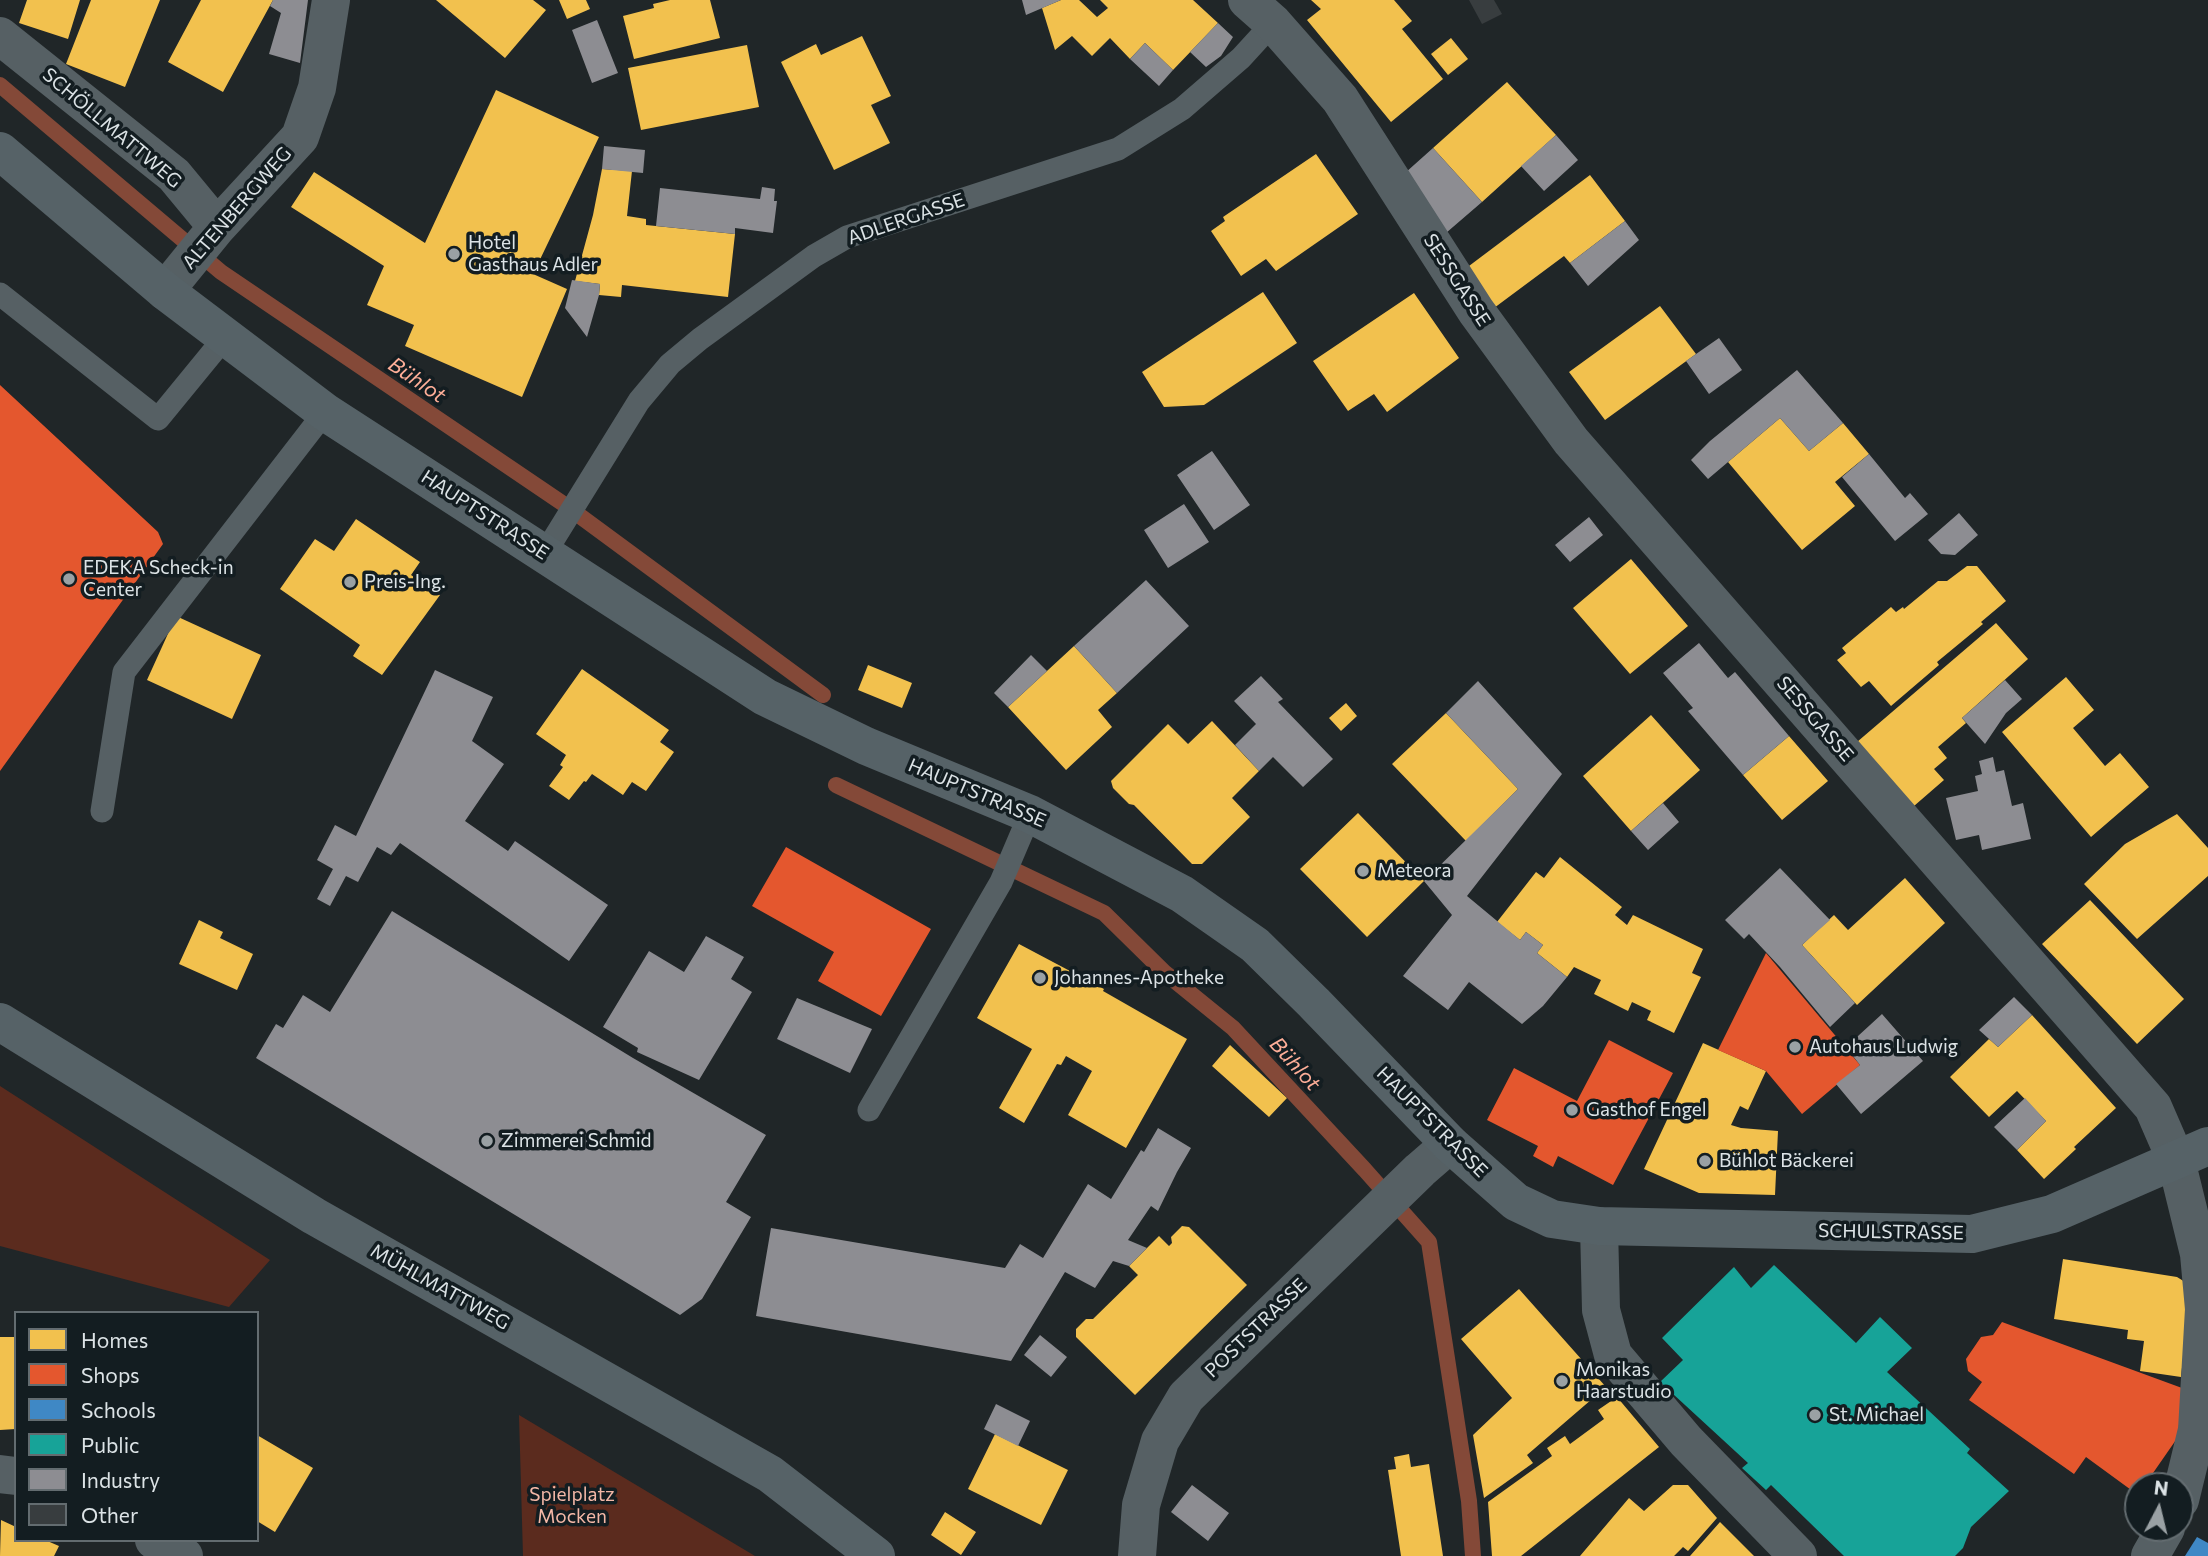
<!DOCTYPE html>
<meta charset="utf-8">
<style>
body{margin:0}
#map{position:relative;width:2208px;height:1556px;overflow:hidden;background:#202628;font-family:Commissioner,sans-serif}
canvas{display:block}
.legend{position:absolute;left:14px;top:1311px;width:245px;height:231px;box-sizing:border-box;background:#131d21;border:2px solid #636c70;margin:0;padding:9px 12px;list-style:none;font-size:21px;color:#dce3e6}
.legend li{display:flex;align-items:center;gap:14px;height:35px}
.legend b{width:35px;border:2px solid #636c70}
.north{position:absolute;left:2124px;top:1472px;width:70px;height:70px;box-sizing:border-box;background:#131d21;border:2px solid #636c70;border-radius:50%;rotate:7deg;font-size:19px;font-weight:700;line-height:28px;text-align:center;color:#dce3e6}
.north::after{content:'';display:block;margin:auto;width:24px;height:32px;background:#9aa1a4;clip-path:polygon(50% 0,100% 100%,50% 72%,0 100%)}
</style>
<div id="map">
<canvas width="2208" height="1556"></canvas>
<ul class="legend">
<li><b style="height:19px;background:#f2c14e"></b>Homes</li>
<li><b style="height:19px;background:#e4572e"></b>Shops</li>
<li><b style="height:19px;background:#3f88c5"></b>Schools</li>
<li><b style="height:19px;background:#17a398"></b>Public</li>
<li><b style="height:19px;background:#8d8d92"></b>Industry</li>
<li><b style="height:19px;background:#383d3f"></b>Other</li>
</ul>
<div class="north">N</div>
</div>
<script>
const context = document.querySelector('canvas').getContext('2d');
context.lineJoin = 'round';
function fillPath(path, color) { context.fillStyle = color; context.fill(path, 'evenodd'); }
function trace(path, color, width, dash) { context.strokeStyle = color; context.lineWidth = width; context.lineCap = dash ? 'butt' : 'round'; context.setLineDash(dash || []); context.stroke(path); }
function label(font, color, halo, rows, align = 'center') {
  context.font = font + ' Commissioner,sans-serif'; context.lineWidth = 7; context.setLineDash([]); context.textBaseline = 'middle'; context.strokeStyle = halo; context.fillStyle = color; for (const [text, x, y, turn = 0] of rows) {
    context.save(); context.translate(x, y); context.rotate((+turn || 0) * Math.PI / 180); context.textAlign = isNaN(turn) ? turn : align; if (halo) context.strokeText(text, 0, 0); context.fillText(text, 0, 0); context.restore();
  }
}
fillPath(new Path2D(`
 M 0,1086 L 270,1260 L 229,1307 L 0,1246 Z
 M 519,1415 L 755,1556 L 523,1556 Z`), '#5b2b1e');
fillPath(new Path2D(`
 M 27,0 L 80,0 L 68,39 L 19,23 Z
 M 91,0 L 160,0 L 125,87 L 66,64 Z
 M 201,0 L 273,0 L 223,92 L 168,62 Z
 M 436,0 L 533,0 L 546,10 L 505,58 Z
 M 559,0 L 586,0 L 590,9 L 567,19 Z
 M 670,0 L 710,0 L 720,38 L 634,59 L 623,16 L 654,8 L 653,4 Z
 M 1061,0 L 1079,0 L 1097,17 L 1108,8 L 1100,0 L 1193,0 L 1218,23 L 1173,70 L 1145,43 L 1130,59 L 1110,38 L 1092,56 L 1072,36 L 1055,50 L 1042,8 Z
 M 1311,0 L 1394,0 L 1412,21 L 1402,29 L 1443,79 L 1391,122 L 1307,20 L 1321,9 Z
 M 862,36 L 891,96 L 871,105 L 890,143 L 834,170 L 781,62 L 816,44 L 821,55 Z
 M 1451,38 L 1468,59 L 1448,75 L 1431,54 Z
 M 747,45 L 759,107 L 641,130 L 628,68 Z
 M 1507,82 L 1556,135 L 1482,202 L 1433,148 Z
 M 496,90 L 599,137 L 533,274 L 567,289 L 522,397 L 405,346 L 414,325 L 367,305 L 384,266 L 291,207 L 314,172 L 425,243 Z
 M 1316,154 L 1358,214 L 1276,271 L 1266,259 L 1241,276 L 1211,231 L 1225,221 L 1223,217 Z
 M 602,169 L 632,171 L 627,216 L 646,219 L 646,225 L 735,234 L 728,297 L 622,285 L 621,297 L 599,295 L 600,284 L 575,281 L 593,215 Z
 M 1590,175 L 1625,221 L 1570,263 L 1564,256 L 1490,311 L 1461,272 Z
 M 1263,292 L 1297,343 L 1204,405 L 1164,407 L 1142,372 Z
 M 1414,293 L 1459,358 L 1387,412 L 1374,394 L 1348,411 L 1313,361 Z
 M 1660,306 L 1696,354 L 1605,420 L 1569,372 Z
 M 1780,418 L 1809,451 L 1843,423 L 1869,454 L 1835,482 L 1855,506 L 1802,550 L 1728,462 Z
 M 356,519 L 420,562 L 411,575 L 440,595 L 382,675 L 353,656 L 360,645 L 280,589 L 315,539 L 334,551 Z
 M 1631,559 L 1688,626 L 1630,674 L 1573,608 Z
 M 1967,566 L 1977,566 L 2006,601 L 1981,622 L 1983,624 L 1937,662 L 1939,665 L 1891,706 L 1869,681 L 1861,687 L 1837,660 L 1846,653 L 1842,648 L 1891,607 L 1896,612 L 1903,607 L 1904,609 L 1938,581 L 1947,581 Z
 M 176,616 L 261,655 L 232,719 L 147,680 Z
 M 1996,623 L 2028,659 L 1962,718 L 1966,723 L 1938,747 L 1947,758 L 1934,769 L 1944,780 L 1914,806 L 1857,742 Z
 M 1074,646 L 1117,693 L 1098,710 L 1112,727 L 1066,770 L 1008,707 Z
 M 868,665 L 912,683 L 902,708 L 858,690 Z
 M 582,669 L 669,730 L 660,742 L 674,752 L 646,791 L 632,782 L 623,795 L 592,774 L 586,782 L 584,781 L 569,800 L 549,786 L 563,767 L 560,765 L 566,755 L 536,734 Z
 M 2066,677 L 2094,710 L 2073,728 L 2105,766 L 2120,753 L 2149,787 L 2091,837 L 2002,732 Z
 M 1346,703 L 1357,716 L 1341,731 L 1329,718 Z
 M 1446,713 L 1518,789 L 1466,841 L 1392,764 Z
 M 1651,715 L 1700,770 L 1631,831 L 1583,776 Z
 M 1212,721 L 1259,771 L 1232,798 L 1250,817 L 1202,864 L 1192,864 L 1134,805 L 1129,804 L 1113,788 L 1111,781 L 1168,724 L 1188,744 Z
 M 1789,736 L 1828,781 L 1782,820 L 1743,775 Z
 M 1358,813 L 1424,881 L 1367,937 L 1300,869 Z
 M 2177,814 L 2208,848 L 2208,876 L 2137,939 L 2084,884 L 2125,844 Z
 M 1560,857 L 1622,907 L 1615,915 L 1627,925 L 1633,915 L 1703,949 L 1692,973 L 1701,977 L 1674,1033 L 1647,1020 L 1651,1011 L 1632,1002 L 1628,1011 L 1594,994 L 1601,980 L 1574,967 L 1567,977 L 1537,953 L 1543,945 L 1526,932 L 1520,940 L 1497,922 L 1536,872 L 1544,878 Z
 M 1905,878 L 1945,923 L 1857,1005 L 1802,945 L 1834,915 L 1848,930 Z
 M 2090,900 L 2184,999 L 2137,1044 L 2042,944 Z
 M 199,920 L 223,932 L 220,938 L 253,954 L 237,990 L 179,964 Z
 M 1019,944 L 1104,989 L 1103,991 L 1187,1039 L 1126,1148 L 1068,1115 L 1092,1071 L 1066,1056 L 1061,1065 L 1057,1064 L 1024,1123 L 999,1108 L 1032,1049 L 977,1018 Z
 M 2032,1015 L 2116,1108 L 2074,1147 L 2076,1149 L 2044,1179 L 2017,1150 L 2046,1121 L 2017,1091 L 1989,1117 L 1950,1077 L 1989,1039 L 1998,1047 Z
 M 1703,1043 L 1766,1071 L 1748,1110 L 1740,1106 L 1731,1125 L 1741,1128 L 1778,1131 L 1775,1195 L 1699,1193 L 1644,1169 Z
 M 1230,1045 L 1287,1098 L 1269,1117 L 1212,1066 Z
 M 1182,1226 L 1189,1227 L 1247,1285 L 1135,1395 L 1076,1337 L 1076,1329 L 1086,1319 L 1093,1319 L 1138,1275 L 1129,1266 L 1159,1236 L 1169,1246 L 1172,1243 L 1171,1237 Z
 M 2063,1259 L 2177,1277 L 2185,1282 L 2190,1291 L 2181,1377 L 2140,1371 L 2144,1341 L 2127,1339 L 2128,1330 L 2054,1319 Z
 M 1519,1289 L 1606,1387 L 1527,1455 L 1533,1463 L 1484,1498 L 1473,1435 L 1512,1398 L 1461,1339 Z
 M 0,1337 L 16,1337 L 16,1429 L 0,1430 Z
 M 1617,1397 L 1659,1447 L 1521,1556 L 1492,1556 L 1488,1502 L 1552,1456 L 1547,1448 L 1565,1436 L 1570,1444 L 1604,1419 L 1598,1410 Z
 M 995,1434 L 1068,1470 L 1041,1525 L 968,1489 Z
 M 257,1435 L 313,1468 L 275,1532 L 257,1521 Z
 M 1409,1454 L 1411,1467 L 1429,1464 L 1443,1556 L 1401,1556 L 1388,1470 L 1396,1469 L 1394,1457 Z
 M 1673,1485 L 1688,1485 L 1717,1518 L 1688,1551 L 1683,1547 L 1674,1556 L 1580,1556 L 1629,1498 L 1644,1511 Z
 M 945,1512 L 976,1532 L 961,1555 L 931,1535 Z
 M 1,1520 L 16,1527 L 16,1540 L 45,1540 L 59,1546 L 54,1556 L 0,1556 Z
 M 1720,1522 L 1754,1556 L 1690,1556 Z`), '#f2c14e');
fillPath(new Path2D(`
 M 0,385 L 158,532 L 163,544 L 0,771 Z
 M 786,847 L 931,929 L 881,1016 L 818,981 L 834,952 L 752,906 Z
 M 1766,953 L 1860,1065 L 1802,1114 L 1766,1071 L 1718,1050 Z
 M 1609,1040 L 1673,1073 L 1613,1185 L 1558,1156 L 1553,1167 L 1533,1156 L 1538,1146 L 1487,1120 L 1514,1068 L 1577,1101 Z
 M 2002,1322 L 2182,1388 L 2178,1437 L 2144,1486 L 2138,1486 L 2138,1495 L 2086,1457 L 2074,1474 L 1969,1400 L 1982,1382 L 1968,1371 L 1966,1359 L 1981,1337 L 1993,1335 Z`), '#e4572e');
fillPath(new Path2D(`
 M 2197,1537 L 2208,1543 L 2208,1556 L 2185,1556 Z`), '#3f88c5');
fillPath(new Path2D(`
 M 1774,1265 L 1856,1343 L 1880,1317 L 1912,1348 L 1887,1372 L 1970,1449 L 1967,1453 L 2009,1491 L 1971,1527 L 1963,1548 L 1955,1556 L 1844,1556 L 1771,1485 L 1766,1490 L 1742,1468 L 1748,1463 L 1660,1382 L 1683,1360 L 1662,1338 L 1734,1267 L 1751,1288 Z`), '#17a398');
fillPath(new Path2D(`
 M 273,0 L 308,0 L 300,63 L 269,54 L 281,13 L 270,6 Z
 M 1022,0 L 1061,0 L 1026,15 Z
 M 597,20 L 618,73 L 592,83 L 572,30 Z
 M 1218,23 L 1233,37 L 1221,56 L 1206,67 L 1190,52 Z
 M 1145,43 L 1173,70 L 1159,86 L 1130,59 Z
 M 1556,135 L 1578,160 L 1544,191 L 1521,166 Z
 M 604,146 L 645,150 L 643,173 L 602,169 Z
 M 1433,148 L 1482,202 L 1446,233 L 1405,173 Z
 M 762,187 L 775,189 L 774,201 L 777,201 L 773,233 L 735,228 L 735,234 L 656,226 L 660,188 L 760,199 Z
 M 1625,221 L 1639,240 L 1588,286 L 1570,263 Z
 M 572,280 L 600,284 L 599,295 L 587,337 L 565,308 Z
 M 1719,338 L 1742,370 L 1709,394 L 1686,361 Z
 M 1797,370 L 1843,423 L 1809,451 L 1780,418 L 1708,479 L 1691,460 L 1710,441 Z
 M 1212,451 L 1250,505 L 1214,530 L 1177,475 Z
 M 1869,454 L 1905,498 L 1910,493 L 1928,514 L 1895,541 L 1842,477 Z
 M 1184,504 L 1209,542 L 1168,568 L 1144,530 Z
 M 1959,513 L 1978,535 L 1955,555 L 1941,554 L 1928,540 Z
 M 1589,517 L 1603,535 L 1570,562 L 1555,545 Z
 M 1146,580 L 1189,626 L 1117,693 L 1074,646 Z
 M 1699,643 L 1728,678 L 1735,672 L 1789,736 L 1743,775 L 1688,711 L 1693,708 L 1663,673 Z
 M 1031,655 L 1047,671 L 1008,707 L 994,693 Z
 M 435,670 L 493,697 L 472,741 L 504,764 L 465,821 L 508,851 L 515,841 L 608,905 L 569,961 L 400,843 L 391,855 L 377,847 L 358,882 L 346,876 L 330,906 L 317,899 L 333,869 L 317,860 L 335,825 L 356,836 Z
 M 1261,676 L 1283,699 L 1278,702 L 1333,759 L 1303,787 L 1273,757 L 1259,771 L 1235,745 L 1256,724 L 1234,701 Z
 M 2005,680 L 2022,699 L 2006,713 L 1985,744 L 1962,718 Z
 M 1478,681 L 1562,774 L 1467,896 L 1520,940 L 1526,932 L 1543,945 L 1537,953 L 1567,977 L 1543,1006 L 1522,1024 L 1469,982 L 1448,1010 L 1403,976 L 1452,915 L 1424,881 L 1518,789 L 1446,713 Z
 M 1993,757 L 1996,772 L 2004,770 L 2012,806 L 2023,803 L 2031,839 L 1982,850 L 1979,835 L 1956,840 L 1946,798 L 1978,791 L 1975,776 L 1982,774 L 1979,761 Z
 M 1663,803 L 1679,822 L 1648,850 L 1631,831 Z
 M 1780,868 L 1830,920 L 1802,945 L 1855,1003 L 1830,1027 L 1780,967 L 1749,934 L 1744,939 L 1725,920 Z
 M 392,911 L 633,1058 L 766,1135 L 726,1202 L 751,1217 L 702,1299 L 680,1315 L 256,1058 L 276,1024 L 283,1028 L 303,995 L 330,1012 Z
 M 706,936 L 744,957 L 731,979 L 752,992 L 699,1080 L 637,1052 L 638,1048 L 603,1027 L 649,951 L 684,972 Z
 M 2014,997 L 2032,1015 L 1998,1047 L 1979,1030 Z
 M 797,998 L 872,1029 L 850,1073 L 777,1039 Z
 M 1882,1014 L 1923,1061 L 1861,1114 L 1836,1084 L 1860,1065 L 1846,1047 Z
 M 2025,1098 L 2046,1121 L 2017,1150 L 1994,1127 Z
 M 1158,1128 L 1191,1148 L 1177,1172 L 1158,1211 L 1151,1206 L 1128,1240 L 1147,1248 L 1129,1266 L 1113,1261 L 1095,1288 L 1065,1272 L 1011,1361 L 756,1316 L 771,1228 L 1005,1268 L 1020,1244 L 1043,1258 L 1088,1184 L 1111,1199 L 1141,1150 L 1144,1152 Z
 M 1040,1335 L 1067,1357 L 1051,1377 L 1024,1355 Z
 M 996,1404 L 1030,1421 L 1018,1446 L 984,1429 Z
 M 1192,1485 L 1229,1513 L 1208,1541 L 1171,1512 Z`), '#8d8d92');
trace(new Path2D(`
 M 0,85 L 221,272 L 565,505 L 823,695
 M 836,785 L 1104,913 L 1164,972 L 1233,1028 L 1365,1170 L 1429,1242 L 1469,1501 L 1473,1556`), '#844938', 16);
fillPath(new Path2D(`
 M 1469,0 L 1494,0 L 1502,14 L 1482,24 Z`), '#383d3f');
trace(new Path2D(`
 M 0,294 L 158,419 L 226,336
 M 545,553 L 639,401 L 670,364 L 700,339 L 814,256 L 847,237 L 1118,149 L 1182,109 L 1241,58 L 1273,23
 M 102,811 L 124,672 L 325,412
 M 869,1110 L 1001,882 L 1030,814`), '#566064', 23);
trace(new Path2D(`
 M 1247,0 L 1273,23 L 1340,99 L 1476,311 L 1571,441 L 2153,1107 L 2176,1160 L 2199,1254 L 2204,1309 L 2197,1430 L 2180,1500
 M 0,36 L 174,175 L 217,227
 M 165,291 L 217,227 L 300,137 L 317,88 L 331,0
 M 1599,1226 L 1601,1310 L 1613,1355 L 1686,1441 L 1798,1556
 M 0,1474 L 16,1476
 M 154,1540 L 184,1556
 M 1137,1556 L 1141,1505 L 1160,1441 L 1186,1397 L 1420,1170 L 1450,1144
 M 2150,1556 L 2166,1528`), '#566064', 38);
trace(new Path2D(`
 M 0,151 L 165,291 L 325,412 L 765,697 L 866,746 L 1030,814 L 1182,894 L 1255,945 L 1314,1003 L 1450,1144 L 1516,1202 L 1552,1219 L 1599,1226 L 1972,1234 L 2052,1214 L 2208,1146
 M 0,1022 L 314,1216 L 770,1474 L 876,1556`), '#566267', 38);
for (const [x, y, r, color] of [
 [454,254,7,"#9aa1a4"],
 [69,579,7,"#9aa1a4"],
 [350,582,7,"#9aa1a4"],
 [1363,871,7,"#9aa1a4"],
 [1040,978,7,"#9aa1a4"],
 [1795,1047,7,"#9aa1a4"],
 [1572,1110,7,"#9aa1a4"],
 [487,1141,7,"#9aa1a4"],
 [1705,1161,7,"#9aa1a4"],
 [1562,1381,7,"#9aa1a4"],
 [1815,1415,7,"#9aa1a4"]
]) { const dot = new Path2D(); dot.arc(x, y, r, 0, 2 * Math.PI); context.fillStyle = color; context.fill(dot); trace(dot, '#131d21', 2.5); }
label('19px', '#dce3e6', '#131d21', [
 ["SCHÖLLMATTWEG",112,128,40],
 ["ALTENBERGWEG",237,208,-49],
 ["ADLERGASSE",906,219,-19],
 ["SESSGASSE",1457,280,57],
 ["HAUPTSTRASSE",485,515,33],
 ["SESSGASSE",1815,719,49],
 ["HAUPTSTRASSE",977,793,23],
 ["HAUPTSTRASSE",1432,1122,45],
 ["SCHULSTRASSE",1891,1232,1],
 ["MÜHLMATTWEG",440,1287,29],
 ["POSTSTRASSE",1256,1328,-44]
]);
label('19px', '#dce3e6', '#131d21', [
 ["Hotel",468,243],
 ["Gasthaus Adler",468,265],
 ["EDEKA Scheck-in",83,568],
 ["Center",83,590],
 ["Preis-Ing.",364,582],
 ["Meteora",1377,871],
 ["Johannes-Apotheke",1054,978],
 ["Autohaus Ludwig",1809,1047],
 ["Gasthof Engel",1586,1110],
 ["Zimmerei Schmid",501,1141],
 ["Bühlot Bäckerei",1719,1161],
 ["Monikas",1576,1370],
 ["Haarstudio",1576,1392],
 ["St. Michael",1829,1415]
], 'left');
label('19px', '#f4b8a7', '#131d21', [
 ["Spielplatz",572,1495],
 ["Mocken",572,1517]
]);
label('italic 21px', '#fdae98', '#131d21', [
 ["Bühlot",417,380,34],
 ["Bühlot",1295,1064,48]
]);
</script>
